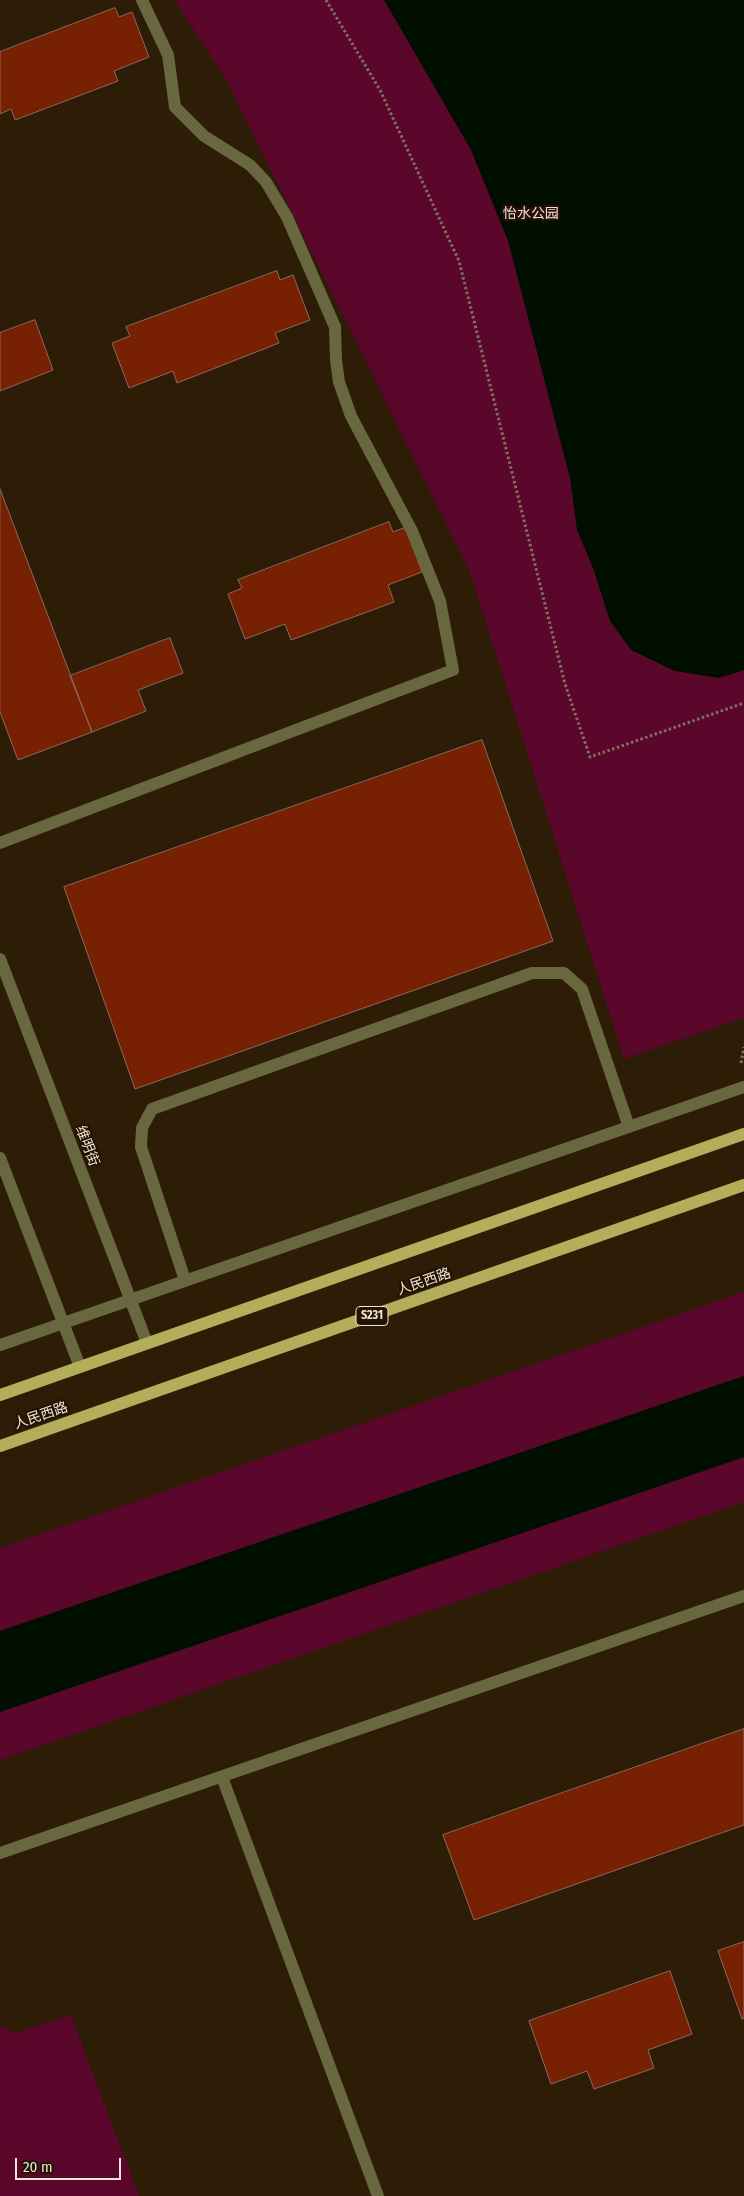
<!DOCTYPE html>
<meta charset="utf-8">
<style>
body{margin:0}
#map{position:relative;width:744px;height:2196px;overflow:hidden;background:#2d1c06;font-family:"Fira Sans Condensed",sans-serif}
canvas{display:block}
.scale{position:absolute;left:15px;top:2158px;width:106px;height:22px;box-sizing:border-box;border:2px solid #f0e5d7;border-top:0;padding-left:6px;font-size:15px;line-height:18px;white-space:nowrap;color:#f0e5d7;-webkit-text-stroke:4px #231300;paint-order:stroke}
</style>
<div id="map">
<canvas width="744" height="2196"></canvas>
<div class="scale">20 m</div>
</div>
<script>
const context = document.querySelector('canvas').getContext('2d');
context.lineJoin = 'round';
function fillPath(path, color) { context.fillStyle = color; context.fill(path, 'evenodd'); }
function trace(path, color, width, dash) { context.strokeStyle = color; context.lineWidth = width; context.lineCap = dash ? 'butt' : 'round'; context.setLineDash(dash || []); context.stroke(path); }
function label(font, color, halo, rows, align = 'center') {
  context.font = font + ' "Fira Sans Condensed","Noto Sans SC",sans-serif'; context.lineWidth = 4.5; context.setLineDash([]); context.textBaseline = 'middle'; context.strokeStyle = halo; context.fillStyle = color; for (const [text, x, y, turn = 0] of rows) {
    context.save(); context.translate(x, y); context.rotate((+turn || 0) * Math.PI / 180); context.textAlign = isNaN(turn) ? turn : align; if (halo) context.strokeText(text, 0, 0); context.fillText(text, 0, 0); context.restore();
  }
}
fillPath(new Path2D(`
 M 174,0 L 744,0 L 744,1018 L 624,1059 L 470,572 L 225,77 Z
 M 744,1292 L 744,1376 L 0,1631 L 0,1548 Z
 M 744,1457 L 744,1502 L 0,1760 L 0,1712 Z
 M 71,2015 L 139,2196 L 0,2196 L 0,2026 L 16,2033 Z`), '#5a072b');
fillPath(new Path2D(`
 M 384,0 L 744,0 L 744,670 L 719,678 L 675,671 L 631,650 L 610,621 L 593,568 L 577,530 L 570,478 L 508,241 L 471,150 Z
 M 744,1376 L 744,1457 L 0,1712 L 0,1631 Z`), '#000f00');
const building = new Path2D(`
 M 115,8 L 119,17 L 132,12 L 149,57 L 114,71 L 118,81 L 15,120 L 11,109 L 0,114 L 0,52 Z
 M 277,271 L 280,280 L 293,275 L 310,320 L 275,333 L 279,343 L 177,383 L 173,371 L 129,388 L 112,343 L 130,336 L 126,327 Z
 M 35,320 L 53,370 L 0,391 L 0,333 Z
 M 0,489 L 92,732 L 18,760 L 0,712 Z
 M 389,522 L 393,532 L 406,527 L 422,572 L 388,585 L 394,602 L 291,640 L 285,624 L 245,639 L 228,594 L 242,588 L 238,580 Z
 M 170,638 L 183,673 L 138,690 L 146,711 L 92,732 L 70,676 Z
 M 482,740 L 553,941 L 135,1089 L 64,887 Z
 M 744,1729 L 744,1825 L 474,1920 L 443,1835 Z
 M 744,1942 L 744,2018 L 742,2019 L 718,1951 Z
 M 670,1971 L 692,2034 L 648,2050 L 654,2068 L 594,2089 L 587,2071 L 551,2084 L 529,2021 Z`);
fillPath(building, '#782102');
trace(building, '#8a6a61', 1);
trace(new Path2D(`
 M 326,0 L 380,90 L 459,261 L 565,684 L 590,757 L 744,703
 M 741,1063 L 744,1047`), '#7f715e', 3, [2.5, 2.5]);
trace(new Path2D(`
 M 0,843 L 453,670 L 440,601 L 412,531 L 351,416 L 339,382 L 336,360 L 335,327 L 287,217 L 266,182 L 250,165 L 204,136 L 175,107 L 168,55 L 142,0
 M 0,959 L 147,1343
 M 0,1158 L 80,1367
 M 185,1280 L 141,1147 L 142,1128 L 152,1109 L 532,973 L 564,973 L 582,989 L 629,1127
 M 0,1345 L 744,1087
 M 222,1777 L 378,2196
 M 0,1853 L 744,1596`), '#686740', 12);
trace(new Path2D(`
 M 0,1395 L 744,1134
 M 0,1446 L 744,1185`), '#b2ae59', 12);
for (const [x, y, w] of [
 [372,1316,32]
]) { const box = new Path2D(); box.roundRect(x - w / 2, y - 9.5, w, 19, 4); context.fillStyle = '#231300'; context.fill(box); trace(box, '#f0e5d7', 1); }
label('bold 12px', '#f0e5d7', null, [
 ["S231",372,1316]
]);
label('14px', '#f5dae0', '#231300', [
 ["怡水公园",531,214]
]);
label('14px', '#f0e5d7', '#231300', [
 ["维明街",87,1146,69],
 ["人民西路",424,1282,-19],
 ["人民西路",41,1416,-19]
]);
</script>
